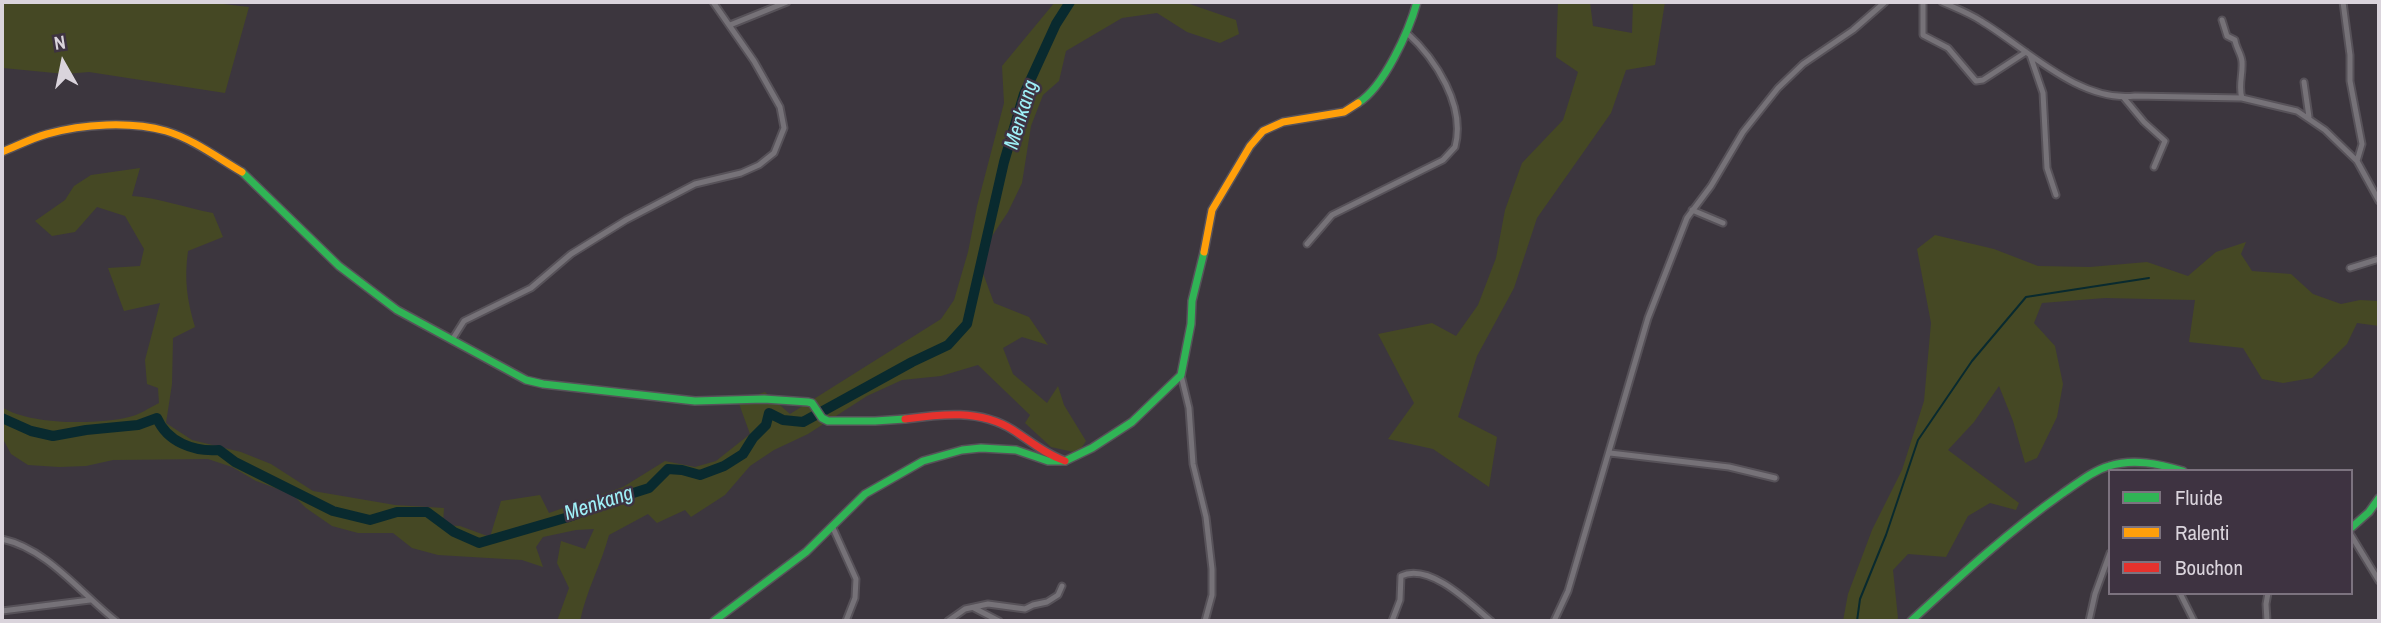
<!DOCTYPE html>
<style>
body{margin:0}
#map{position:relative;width:2381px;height:623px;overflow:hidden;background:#3c363e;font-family:"Archivo Narrow",sans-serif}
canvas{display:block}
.frame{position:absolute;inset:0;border:4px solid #dad4dc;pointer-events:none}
.legend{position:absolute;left:2108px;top:469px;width:245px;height:126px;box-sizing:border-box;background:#3e3341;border:2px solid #7c737f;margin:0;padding:9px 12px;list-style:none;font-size:21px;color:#dad4dc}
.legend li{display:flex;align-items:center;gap:14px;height:35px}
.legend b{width:35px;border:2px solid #7c737f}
.north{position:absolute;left:28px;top:28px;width:70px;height:70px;-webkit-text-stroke:5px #3e3341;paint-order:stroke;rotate:351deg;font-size:19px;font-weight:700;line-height:28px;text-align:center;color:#dad4dc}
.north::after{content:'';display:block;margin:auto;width:24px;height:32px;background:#dad4dc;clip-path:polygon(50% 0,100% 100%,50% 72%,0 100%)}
</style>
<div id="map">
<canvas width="2381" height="623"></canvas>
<div class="frame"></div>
<ul class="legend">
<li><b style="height:9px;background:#30b455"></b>Fluide</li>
<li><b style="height:9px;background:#ff9f0a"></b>Ralenti</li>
<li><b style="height:9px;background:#e5322d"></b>Bouchon</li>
</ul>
<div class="north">N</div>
</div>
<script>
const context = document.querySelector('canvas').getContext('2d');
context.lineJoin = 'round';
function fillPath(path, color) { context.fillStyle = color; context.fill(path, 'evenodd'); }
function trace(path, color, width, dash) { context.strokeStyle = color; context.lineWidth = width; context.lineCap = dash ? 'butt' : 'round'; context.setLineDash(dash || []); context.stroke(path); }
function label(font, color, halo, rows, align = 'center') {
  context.font = font + ' "Archivo Narrow",sans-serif'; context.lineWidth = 5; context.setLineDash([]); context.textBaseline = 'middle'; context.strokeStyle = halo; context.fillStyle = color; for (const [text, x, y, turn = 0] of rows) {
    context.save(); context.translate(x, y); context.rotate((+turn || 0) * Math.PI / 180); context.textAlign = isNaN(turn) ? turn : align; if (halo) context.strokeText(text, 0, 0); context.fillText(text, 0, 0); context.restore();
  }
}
fillPath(new Path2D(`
 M 2,2 L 206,2 L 249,7 L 225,93 L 89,72 L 65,74 L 3,68 Z
 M 1055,2 L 1184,2 L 1236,20 L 1239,34 L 1220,43 L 1187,32 L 1157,13 L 1122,18 L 1066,51 L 1059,81 L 1043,95 L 1031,126 L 1022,183 L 1008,212 L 986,245 L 981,268 L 994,303 L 1029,317 L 1048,345 L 1022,337 L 1003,348 L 1013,374 L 1047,403 L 1058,386 L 1064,405 L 1086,441 L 1078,453 L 1051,447 L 1025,423 L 1030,415 L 978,365 L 941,376 L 902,380 L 867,396 L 808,434 L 774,450 L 750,466 L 725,495 L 691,517 L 685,510 L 657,523 L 648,514 L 609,535 C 601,565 586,591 580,621 L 557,621 L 569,588 L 557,563 L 561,541 L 585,549 L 594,529 L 576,530 L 543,537 L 536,547 L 543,567 L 522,560 L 438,555 L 412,548 L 393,533 L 358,533 L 332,526 L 306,508 L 292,494 L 256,481 L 232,467 L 208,459 L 113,460 L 86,466 L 59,467 L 28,465 L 11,454 L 2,437 L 2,407 C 29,425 97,425 129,417 C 139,415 149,408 159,403 L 158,388 L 147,384 L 145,360 L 160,303 L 124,311 L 108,268 L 140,266 L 144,249 L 125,216 L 97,207 L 75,232 L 52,236 L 35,221 L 65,200 L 74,186 L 91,175 L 140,168 L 132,196 C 160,198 186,208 213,213 L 223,237 L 188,251 C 184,280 187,300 195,327 L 173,338 L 172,384 L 166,423 L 192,440 L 241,452 L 271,464 L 313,491 L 395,505 L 444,508 L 443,525 L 460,526 L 490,537 L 501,501 L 540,495 L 549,513 L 623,487 L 665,461 L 695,467 L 716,461 L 750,434 L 738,401 L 765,392 L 790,414 L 941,319 L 954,300 L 968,252 L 977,206 L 1004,103 L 1002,66 Z
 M 1558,2 L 1590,2 L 1593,26 L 1632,33 L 1633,2 L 1665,2 L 1655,65 L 1626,70 L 1611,113 L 1537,218 L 1514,288 L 1477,356 L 1458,417 L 1497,437 L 1489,487 L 1433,449 L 1388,439 L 1414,403 L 1378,334 L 1432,323 L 1456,336 L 1478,305 L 1496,258 L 1505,210 L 1522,163 L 1563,120 L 1578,72 L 1556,57 Z
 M 1935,235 L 1994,249 L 2038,266 L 2090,267 L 2147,262 L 2188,276 L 2216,252 L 2246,242 L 2241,254 L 2252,271 L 2291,274 L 2313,294 L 2341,304 L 2360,300 L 2379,301 L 2379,326 L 2357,323 L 2347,344 L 2312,378 L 2283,383 L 2262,379 L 2243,348 L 2189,342 L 2195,300 L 2105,298 L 2042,303 L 2034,323 L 2055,346 L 2063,384 L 2057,417 L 2037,458 L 2025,463 L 2013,421 L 1999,386 L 1974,422 L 1948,450 L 2019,503 L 2016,510 L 1990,503 L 1968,516 L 1946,557 L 1908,554 L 1893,570 L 1898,618 L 1896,621 L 1843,621 L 1848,594 L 1872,530 L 1902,470 L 1924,401 L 1931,323 L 1917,249 Z`), '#454824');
trace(new Path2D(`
 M 1857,621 L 1860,599 L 1886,535 L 1918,440 L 1972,361 L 2026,297 L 2149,278`), '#092a2f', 2);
trace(new Path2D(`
 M 2,418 L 31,431 L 53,436 L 86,430 L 138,425 L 157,418 C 167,442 194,452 219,450 L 235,462 L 333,511 L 370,520 L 397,512 L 427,512 L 454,532 L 479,543 L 572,516 L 605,502 L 649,488 L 668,469 L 682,470 L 700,475 L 724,466 L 743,454 L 753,438 L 766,425 L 769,413 L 783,420 L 803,422 L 912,362 L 948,345 L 967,324 L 1004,162 L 1024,94 L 1056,24 L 1070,2`), '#092a2f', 10);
const street = new Path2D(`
 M 1923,2 L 1923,35 L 1948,48 L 1976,81 L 1983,80 L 2026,52
 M 1942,2 C 1955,8 1969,13 1981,21 C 2026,48 2079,103 2135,96 L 2242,98 L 2297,111 L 2325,130 L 2357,161 L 2379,201
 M 2343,2 L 2350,55 L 2350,81 L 2362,144 L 2357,161
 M 2222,20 L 2227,36 L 2235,40 C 2236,48 2242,55 2242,62 C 2243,75 2238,86 2242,98
 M 730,25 L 787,2
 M 2030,55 L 2043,93 L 2047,168 L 2056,195
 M 2304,82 L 2309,117
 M 2124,98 L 2144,122 L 2165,141 L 2154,167
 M 1692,210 L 1723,223
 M 1307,244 L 1332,215 L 1443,160 L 1455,147 C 1466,106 1436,59 1406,32
 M 2350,268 L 2379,259
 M 452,340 L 464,321 L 531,288 L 571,254 L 626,220 L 695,184 L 741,173 L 759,165 L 774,153 L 784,128 L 780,107 L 754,61 L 713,2
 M 1181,375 L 1189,408 L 1193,464 L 1206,517 L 1212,569 L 1212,595 L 1205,621
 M 1610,453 L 1729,467 L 1775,478
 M 833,528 L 856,579 L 855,598 L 846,621
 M 2351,535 L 2379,581
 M 2,539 C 48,549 80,593 116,621
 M 2180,593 L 2194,621
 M 974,608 L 999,621
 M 2,611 L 90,600
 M 948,621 L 965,609 L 988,604 L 1025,609 L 1033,605 L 1047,602 L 1058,595 L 1062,586
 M 1392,621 L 1400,600 L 1401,576 C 1430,562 1471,604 1491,621
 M 1554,621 L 1568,591 L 1648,318 L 1687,218 L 1711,186 L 1743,132 L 1778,88 L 1803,64 L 1853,30 L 1885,2
 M 2089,621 L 2095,594 L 2110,553
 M 2267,621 L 2266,604 L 2268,593`);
const fast = new Path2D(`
 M 1358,103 C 1384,87 1409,31 1417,2
 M 242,172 L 339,266 L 397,310 L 526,380 L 543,384 L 695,401 L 764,399 L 808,402 L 812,403 L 822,418 L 828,421 L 875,421 L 905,419
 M 2351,528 L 2369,512 L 2379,498
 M 714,621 L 806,552 L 865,494 L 923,461 L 962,450 L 981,448 L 1016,450 L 1048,461 L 1065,461 L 1092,448 L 1132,422 L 1181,375 L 1191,324 L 1192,301 L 1204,252
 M 1911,621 C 1960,576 2009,531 2063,493 C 2078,483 2092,471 2109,466 C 2134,458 2159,464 2183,471`);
const slow = new Path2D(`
 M 2,152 C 17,146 32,138 47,134 C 83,124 130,121 166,131 C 193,139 218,158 242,172
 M 1204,252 L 1212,210 L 1250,146 L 1263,131 L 1283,122 L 1344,112 L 1358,103`);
const jam = new Path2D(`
 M 905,419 C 941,414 980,409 1013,430 C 1030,441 1045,454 1065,461`);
trace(street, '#575259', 9);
trace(fast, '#575259', 10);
trace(slow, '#575259', 10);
trace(jam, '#575259', 10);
trace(street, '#767278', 5);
trace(fast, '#30b455', 7);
trace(slow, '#ff9f0a', 7);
trace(jam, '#e5322d', 7);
label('italic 21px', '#9ff0f8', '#3e3341', [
 ["Menkang",1022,115,-73],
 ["Menkang",599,504,-18]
]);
</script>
